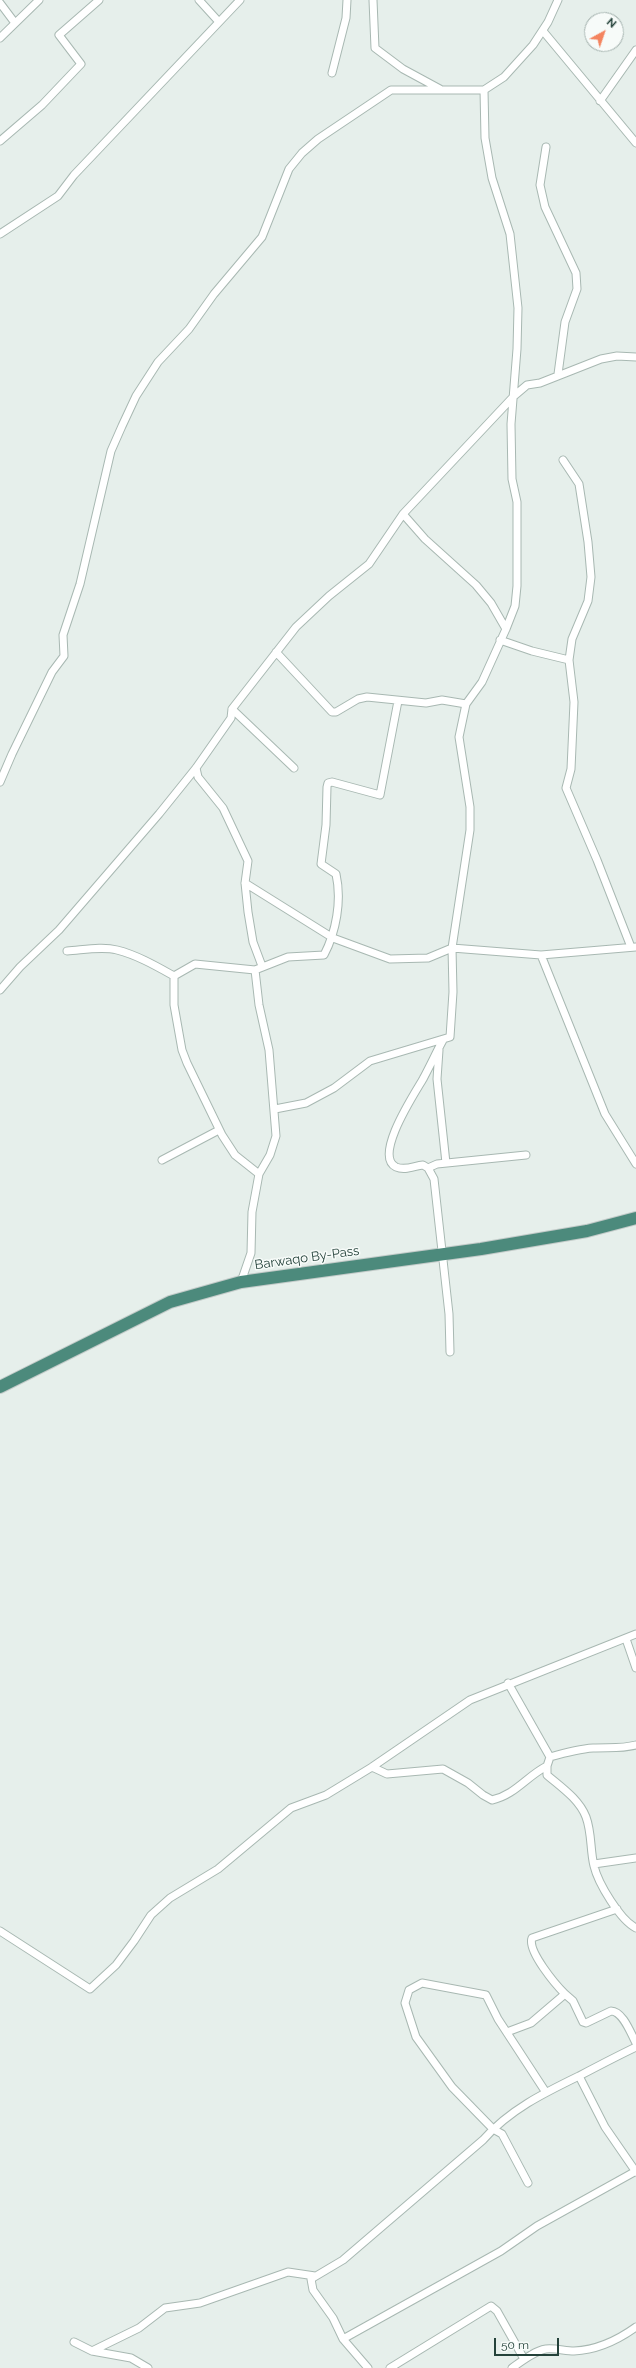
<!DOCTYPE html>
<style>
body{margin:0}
#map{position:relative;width:636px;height:2368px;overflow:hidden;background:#e6efeb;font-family:Raleway,sans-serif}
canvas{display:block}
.north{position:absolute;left:584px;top:12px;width:40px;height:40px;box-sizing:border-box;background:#f7fbf9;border:1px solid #a3b1ad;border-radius:50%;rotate:40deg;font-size:11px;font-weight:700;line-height:16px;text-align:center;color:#24423a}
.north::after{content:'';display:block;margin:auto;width:14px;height:18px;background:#f4845f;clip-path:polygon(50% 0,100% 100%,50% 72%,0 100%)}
.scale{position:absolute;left:494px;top:2338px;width:65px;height:18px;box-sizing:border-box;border:2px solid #24423a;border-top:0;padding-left:5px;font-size:12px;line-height:14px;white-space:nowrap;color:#24423a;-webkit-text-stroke:3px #f7fbf9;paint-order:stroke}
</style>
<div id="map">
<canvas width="636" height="2368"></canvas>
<div class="north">N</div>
<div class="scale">50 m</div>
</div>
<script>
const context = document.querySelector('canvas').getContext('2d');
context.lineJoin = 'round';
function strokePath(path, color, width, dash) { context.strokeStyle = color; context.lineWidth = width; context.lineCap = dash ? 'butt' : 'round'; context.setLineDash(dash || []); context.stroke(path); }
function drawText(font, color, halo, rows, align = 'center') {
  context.font = font + ' Raleway,sans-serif'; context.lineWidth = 3; context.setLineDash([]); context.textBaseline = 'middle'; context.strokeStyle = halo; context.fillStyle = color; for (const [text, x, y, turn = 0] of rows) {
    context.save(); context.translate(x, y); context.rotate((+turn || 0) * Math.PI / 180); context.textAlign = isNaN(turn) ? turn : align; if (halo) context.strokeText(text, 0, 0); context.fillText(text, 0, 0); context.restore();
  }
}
const minor = new Path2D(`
 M199,0l20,22
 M373,0l2,48 28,21 37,20
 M0,3l15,20
 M543,31l93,112
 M0,38l39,-38
 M332,73l14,-55 1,-18
 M600,101l36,-51
 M0,141l42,-36 39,-41 -22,-29 40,-35
 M546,147l-6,38 5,22 31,66 1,16 -12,33 -7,52
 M0,234l58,-38 16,-21 166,-175
 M563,460l16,24 9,58 3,35 -3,24 -16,38 -3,21 5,42 -3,67 -5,19 31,72 34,87
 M403,514l22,25 51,46 15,18 15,26
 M500,640l32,11 37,9
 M276,652l56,60h4l22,-13 9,-2 59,6 16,-3 24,4
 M232,709l62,59
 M196,768l2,9 25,31 25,53 -3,22 3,29 5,30 9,24
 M0,782l12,-28 40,-82 12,-16 -1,-21 17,-51 31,-133 11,-25 14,-30 22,-34 31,-33 25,-35 48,-57 27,-68 13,-16 16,-14 73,-49h93l20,-13 29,-32 15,-23 10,-22
 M245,883l88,55 57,21 38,-1 24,-10 89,7 95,-8
 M67,951c16,-1 35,-5 50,-1 20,5 39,16 57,26l21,-12 60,6 33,-13 36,-2c12,-23 18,-54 12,-81l-15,-10 5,-39 1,-38 1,-4 4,-1 48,13 18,-94
 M541,955l64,159 31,50
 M174,976v29l8,45 5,13 35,72 13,20 24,19
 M0,990l20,-23 39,-37 100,-116 37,-46 35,-50 1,-9 64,-82 33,-31 40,-32 34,-50 111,-118 13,-11 13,-2 61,-24 16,-3 19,1
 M443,1040c-7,13 -13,26 -20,39 -8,14 -50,77 -27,88 9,4 18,-1 27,-2l5,3 6,11 15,135 1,38
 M439,1050l-2,29 9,84
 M275,1109l31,-6 28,-15 36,-27 80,-24 3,-45 -1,-44 18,-118v-23l-11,-70 7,-33 16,-22 24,-53 9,-23 2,-20v-84l-5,-23 -1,-55 6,-75 1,-41 -8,-74 -18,-56 -7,-40 -1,-48
 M162,1160l57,-30
 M428,1168l9,-4 89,-9
 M241,1282l10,-29 1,-41 7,-38 11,-19 6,-19 -7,-86 -10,-45 -4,-35
 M626,1639l10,29
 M508,1683l42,74 -3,9v9c14,12 32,24 39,42 6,16 4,33 8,49 4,17 26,54 42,62
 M550,1757c14,-4 28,-8 43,-9 15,-1 28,1 43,-3
 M372,1767l15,7 56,-5 25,14 15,12 9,5c23,-5 35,-24 55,-34
 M594,1864l42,-6
 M0,1931l90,58 26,-24 18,-24 17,-26 19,-17 48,-29 73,-61 35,-13 46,-28 98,-67 166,-66
 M565,1994c-9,-9 -38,-43 -33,-56l85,-29
 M507,2032l24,-9 34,-29 8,7 10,21 3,1 25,-12c12,0 20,23 25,32
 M579,2076l26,51 31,45
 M528,2183l-26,-49 -9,-5 -41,-42 -36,-50 -11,-34 4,-13 13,-7 64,12 12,24 47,72
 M343,2339l158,-88 36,-25 99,-55
 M74,2342l18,9 39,7 17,10
 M92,2351l47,-23 26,-20 35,-5 88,-31 27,4
 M368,2368l-25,-29 -10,-21 -20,-28 -2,-11 32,-19 140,-120c26,-30 61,-47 96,-64 19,-10 38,-20 57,-29
 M390,2368l101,-62 6,5 27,48
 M512,2368c10,-7 22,-17 34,-19 10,-1 19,2 28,2 23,-1 44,-11 62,-24`);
const trunk = new Path2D(`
 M0,1387l170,-85 71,-20 240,-33 106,-18 49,-13`);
const streetNames = [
 ["Barwaqo By-Pass",307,1258,-8]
];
strokePath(minor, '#a8b8b2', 9);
strokePath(trunk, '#c2cac8', 14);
strokePath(minor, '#fff', 7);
strokePath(trunk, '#4c8a7c', 12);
drawText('13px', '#24423a', '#f7fbf9', streetNames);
</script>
